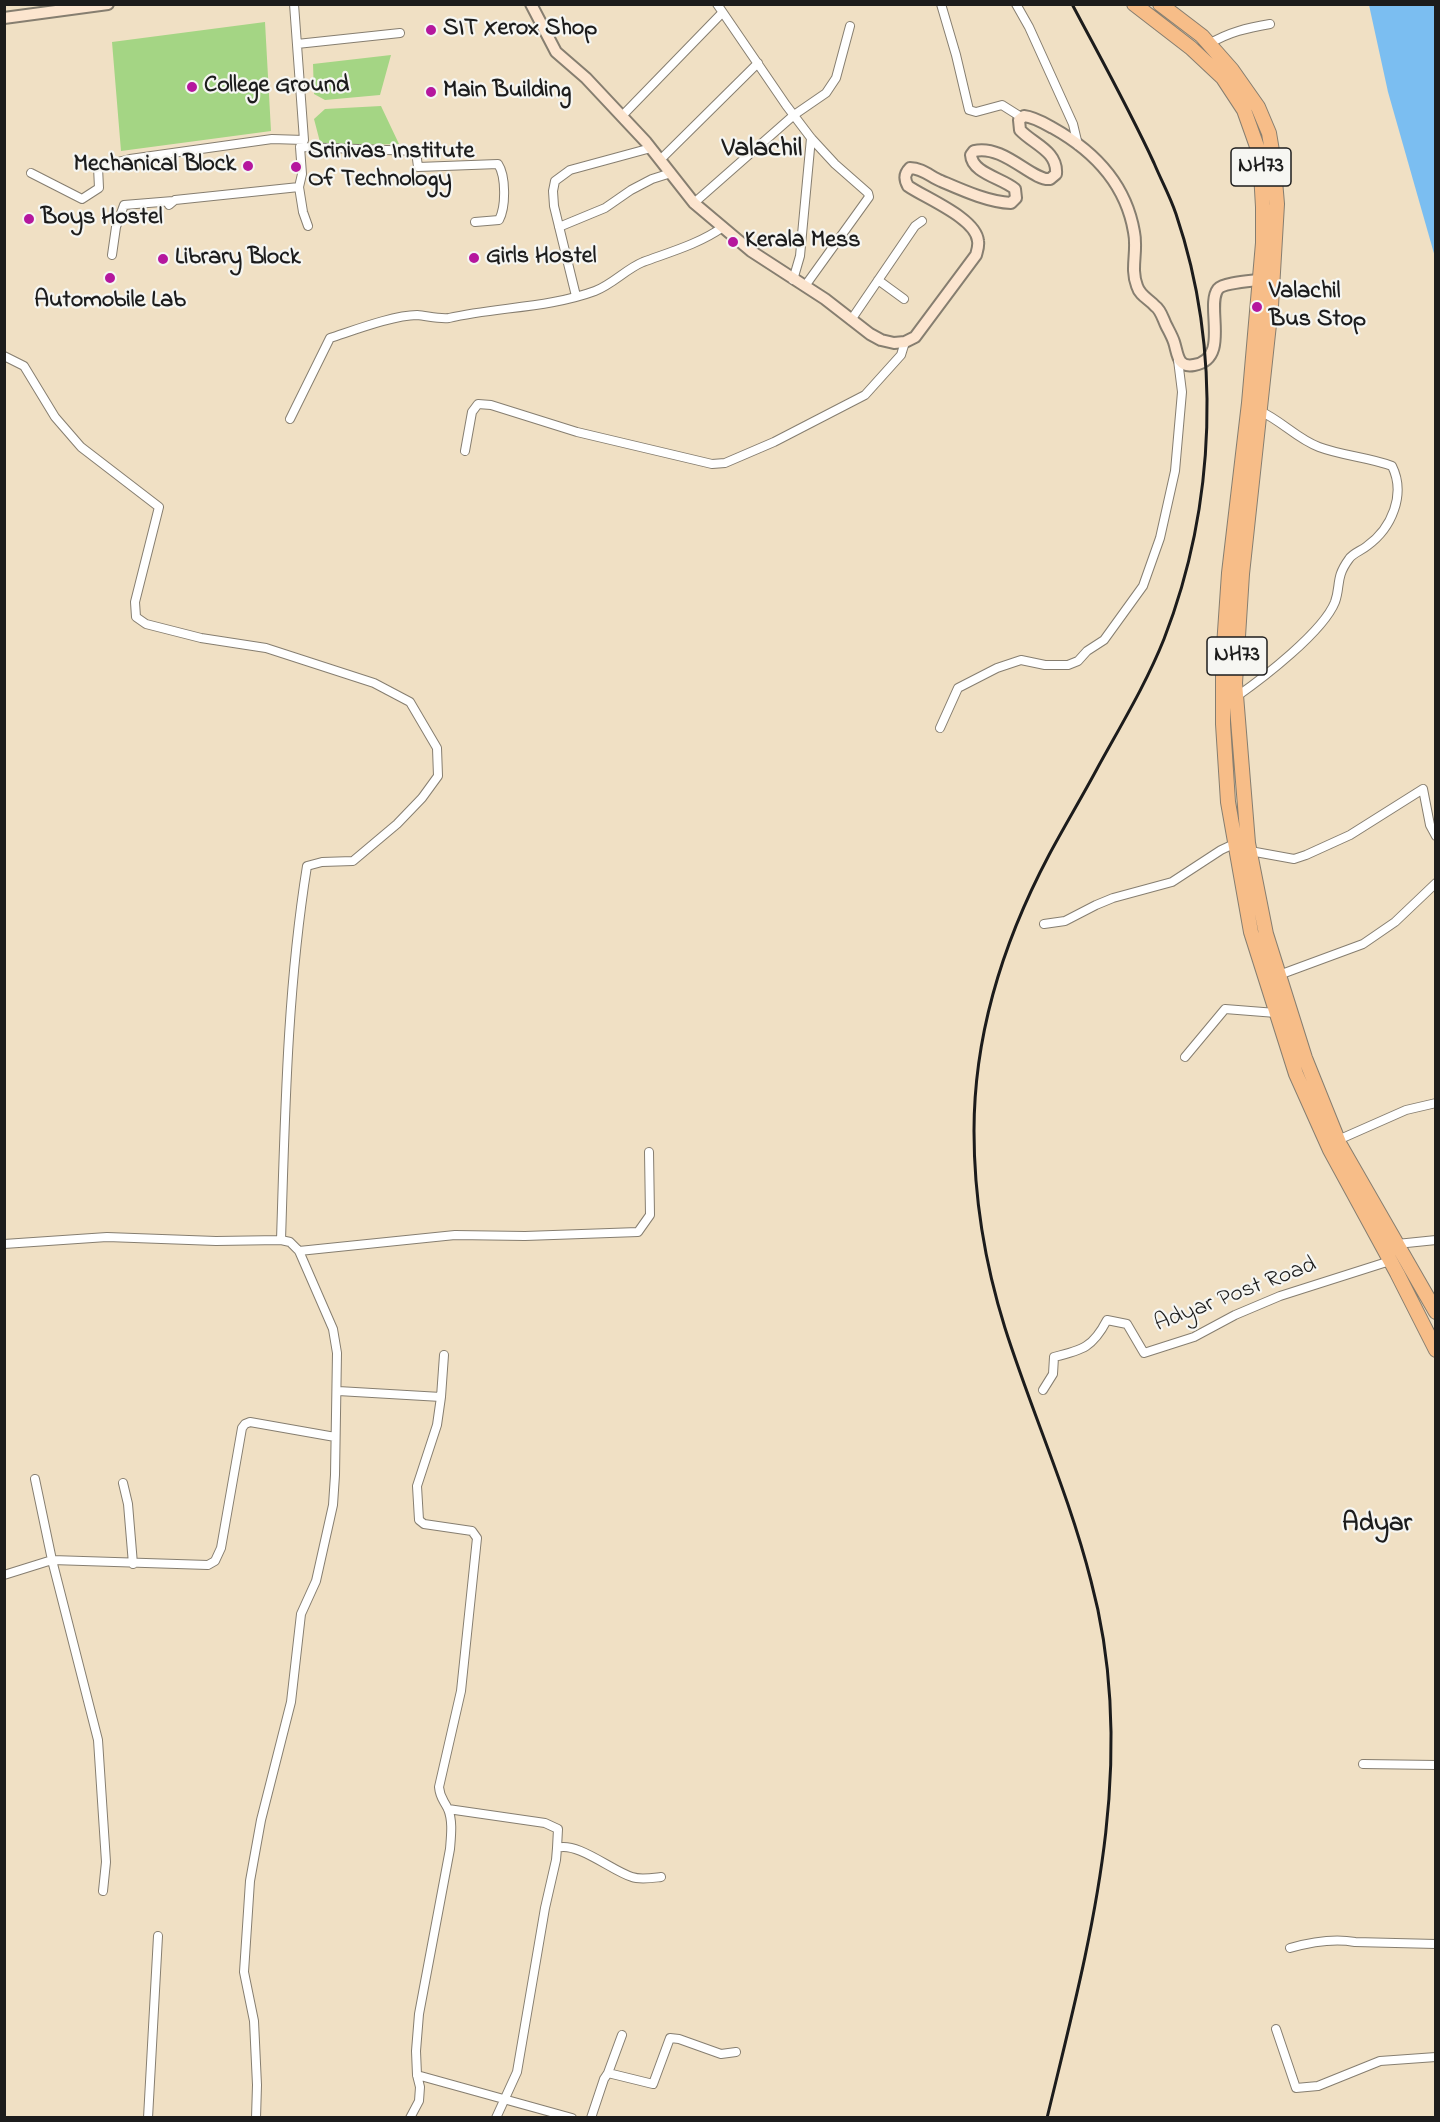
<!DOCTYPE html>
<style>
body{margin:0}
#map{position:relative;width:1440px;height:2122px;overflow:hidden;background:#f0e0c4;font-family:"Indie Flower",sans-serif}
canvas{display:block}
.frame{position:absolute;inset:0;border:6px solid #1c1c1c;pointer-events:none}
</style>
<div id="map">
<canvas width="1440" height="2122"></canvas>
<div class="frame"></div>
</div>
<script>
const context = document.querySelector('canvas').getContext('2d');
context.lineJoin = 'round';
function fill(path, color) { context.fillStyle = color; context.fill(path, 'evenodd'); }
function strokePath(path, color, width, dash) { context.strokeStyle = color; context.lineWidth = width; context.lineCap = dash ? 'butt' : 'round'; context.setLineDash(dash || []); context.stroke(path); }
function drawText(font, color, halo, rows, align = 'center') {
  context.font = font + ' "Indie Flower",sans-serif'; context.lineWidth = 4.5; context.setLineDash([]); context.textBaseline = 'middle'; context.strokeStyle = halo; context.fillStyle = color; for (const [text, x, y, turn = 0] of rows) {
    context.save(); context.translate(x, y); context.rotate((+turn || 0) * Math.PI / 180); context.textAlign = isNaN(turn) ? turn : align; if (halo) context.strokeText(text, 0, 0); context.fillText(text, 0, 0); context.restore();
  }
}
const green = new Path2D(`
 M265,22l6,109 -150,20 -9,-109z
 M391,55l-11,40 -55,5 -11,-6 -1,-30z
 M381,106l18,38 -78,2 -7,-27 11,-10z`);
const water = new Path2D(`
 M1369,5h66v252l-47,-165z`);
const street = new Path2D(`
 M294,4l10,136 -4,7 116,4 2,16 80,-3c8,12 8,43 1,56l-24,2
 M717,4l69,101 25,33 24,26 33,29 1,4 -64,89
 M941,4l15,51 13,55 7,2 26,-7 19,12
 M1016,4l13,23 44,97 5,21
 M297,44l103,-11
 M1209,44c20,-12 38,-16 61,-20
 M622,116l100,-103
 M660,160l98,-97
 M31,173l51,26 17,-11 -1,-21 32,-8 142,-20 32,1
 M299,187l4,25 5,14
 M694,203l100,-88 32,-22 10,-15 14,-52
 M169,205l6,-5 124,-13 3,-13 -2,-27
 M559,227l46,-19 26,-18 21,-11 19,-6
 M112,255l4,-28 8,-22 49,-4
 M793,280l7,-24 11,-118
 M878,280l26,19
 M576,296l-22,-90 -1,-15 2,-10 15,-11 81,-22
 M851,320l64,-94 7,-5
 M4,356l20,10 31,51 26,30 78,60 -24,95 1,15 10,7 55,14 65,10 108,35 36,19 27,46 1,28 -16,22 -25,26 -44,37 -31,1 -15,4c-20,124 -22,249 -26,374
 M290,419l40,-81c22,-7 64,-23 87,-23 11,1 21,4 32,3 48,-11 100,-10 146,-27 18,-7 31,-22 48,-29 27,-10 56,-18 80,-35
 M465,451l7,-39 6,-8 13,1 86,27 135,32 13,-1 49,-21 91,-47 36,-40 4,-13
 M1236,697c27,-19 87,-65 99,-95 6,-17 0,-24 14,-43 4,-6 12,-8 18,-13 25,-18 39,-52 25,-80 -24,-9 -49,-10 -73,-19 -22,-8 -37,-26 -59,-36
 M940,728l18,-40 39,-20 24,-8 24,5h23l10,-4 9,-10 17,-11 39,-54 17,-48 15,-67 7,-79 -4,-32
 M1250,851l44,8 12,-4 44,-20 73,-46 7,36 6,11
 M1044,924l21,-3 31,-16 17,-7 59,-16 49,-32 15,-7
 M1279,975l84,-31 32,-22 41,-39
 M1185,1057l40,-48 51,4
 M1338,1140l68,-30 30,-7
 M4,1244l103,-7 109,4 65,-1 9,2 9,9 34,78 4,24 -2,122 -2,30 -17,76 -15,33 -10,88 -30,118 -11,61 -6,91 10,49 3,64 -1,33
 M1397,1244l39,-4
 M299,1251l156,-16 70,1 113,-4 12,-17 -1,-63
 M1043,1390l10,-16 1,-17c29,-7 39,-10 53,-37l20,4 17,29 50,-16 41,-22 45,-19 110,-35
 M338,1391l103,6 -4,28 -20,61 2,34 5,4 48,7 5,7 -16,153 -22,96c1,11 4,12 9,22 5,12 3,27 2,40l-31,165 -3,37 1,24 3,12 -1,14 -9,17
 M441,1397l3,-42
 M35,1479l17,81 46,180 8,122 -3,29
 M123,1483l5,21 5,60
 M4,1575l48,-15 156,5 7,-4 6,-13 21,-120 3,-4 5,-2 85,15
 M1363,1764l73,1
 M448,1809l97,14 13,6 -1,19
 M1290,1948c21,-6 43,-10 65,-6l81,2
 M1276,2029l20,59 22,-2 62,-25 56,-4
 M608,2073l14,-38
 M417,2075l155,43
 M148,2118l10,-182
 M496,2118l21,-46 28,-164 11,-48 1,-12c20,-7 55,23 75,29 8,3 20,1 29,0
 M591,2118l13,-39 4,-6 45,11 17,-46 9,1 42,15 15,-2`);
const secondary = new Path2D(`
 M531,4l25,48 30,26 60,64 48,61 57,48 74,48 45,35 11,6 13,3 11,-1 10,-5 61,-82c1,-4 3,-9 2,-14 -2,-23 -53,-43 -70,-55 -4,-7 -4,-12 2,-18 12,0 21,9 31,13 21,9 47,21 70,22l5,-5 -1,-9c-13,-11 -43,-16 -44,-34l3,-4c30,-7 58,30 76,28l6,-5c2,-23 -23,-30 -36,-44l-1,-10 5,-4c10,1 20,7 29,12 41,23 73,57 81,104 4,19 -4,36 3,54 3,10 12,13 18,20 6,4 8,13 11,19 3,6 6,11 8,17 4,12 3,26 20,23 37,-6 11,-59 24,-76 6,-7 38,-8 48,-10
 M4,18l104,-14`);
const highway = new Path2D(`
 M1134,4l57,44 32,30 21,32 16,45 3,52v36l-14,160 -20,170 -6,88v63l5,78 23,130 45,142 34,76 67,123 39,77
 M1160,4l42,32 30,34 26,37 11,26 4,24 4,47 -6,102 -29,268 -7,109 13,160 18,91 39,124 35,87 96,167`);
const rail = new Path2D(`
 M1047,2118c43,-178 93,-355 44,-537 -22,-87 -59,-168 -86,-253 -20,-64 -31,-130 -31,-197 0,-97 30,-191 75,-276 16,-30 33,-58 49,-88 23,-42 48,-83 66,-128 52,-134 58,-289 12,-425 -6,-18 -15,-34 -22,-51 -25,-54 -54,-106 -82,-159`);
const markers = [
 [431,30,6,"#b5179e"],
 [192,87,6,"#b5179e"],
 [431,92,6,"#b5179e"],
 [248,166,6,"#b5179e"],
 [296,167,6,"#b5179e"],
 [29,219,6,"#b5179e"],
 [733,242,6,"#b5179e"],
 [474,258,6,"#b5179e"],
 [163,259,6,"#b5179e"],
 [110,278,6,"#b5179e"],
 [1257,307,6,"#b5179e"]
];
const shields = [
 [1261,167,60],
 [1237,656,60]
];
const shieldNames = [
 ["NH73",1261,167],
 ["NH73",1237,656]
];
const poiNames = [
 ["SIT Xerox Shop",443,30],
 ["College Ground",204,87],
 ["Main Building",443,92],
 ["Srinivas Institute",308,153],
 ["Of Technology",308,181],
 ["Mechanical Block",236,166,"right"],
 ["Boys Hostel",41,219],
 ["Kerala Mess",745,242],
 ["Girls Hostel",486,258],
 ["Library Block",175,259],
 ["Valachil",1269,293],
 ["Bus Stop",1269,321],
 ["Automobile Lab",110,302,"center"]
];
const streetNames = [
 ["Adyar Post Road",1236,1296,-21]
];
const quarterNames = [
 ["Valachil",762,151],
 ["Adyar",1377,1526]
];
fill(green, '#a4d584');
fill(water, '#7bbef1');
strokePath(street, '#867e70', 10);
strokePath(secondary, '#867e70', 14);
strokePath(highway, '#867e70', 16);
strokePath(street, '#fff', 8);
strokePath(secondary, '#fce5cf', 10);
strokePath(highway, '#f7bd88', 14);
strokePath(rail, '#1c1c1c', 3);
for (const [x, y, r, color] of markers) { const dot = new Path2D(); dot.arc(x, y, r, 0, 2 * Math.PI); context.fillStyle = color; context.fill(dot); strokePath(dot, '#f6f6f2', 2); }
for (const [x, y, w] of shields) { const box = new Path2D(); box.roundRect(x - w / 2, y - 19, w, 38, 4.5); context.fillStyle = '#f6f6f2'; context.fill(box); strokePath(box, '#1c1c1c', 1.5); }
drawText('bold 22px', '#1c1c1c', null, shieldNames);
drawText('bold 24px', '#1c1c1c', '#f6f6f2', poiNames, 'left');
drawText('24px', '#1c1c1c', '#f6f6f2', streetNames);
drawText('bold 27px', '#1c1c1c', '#f6f6f2', quarterNames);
</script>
